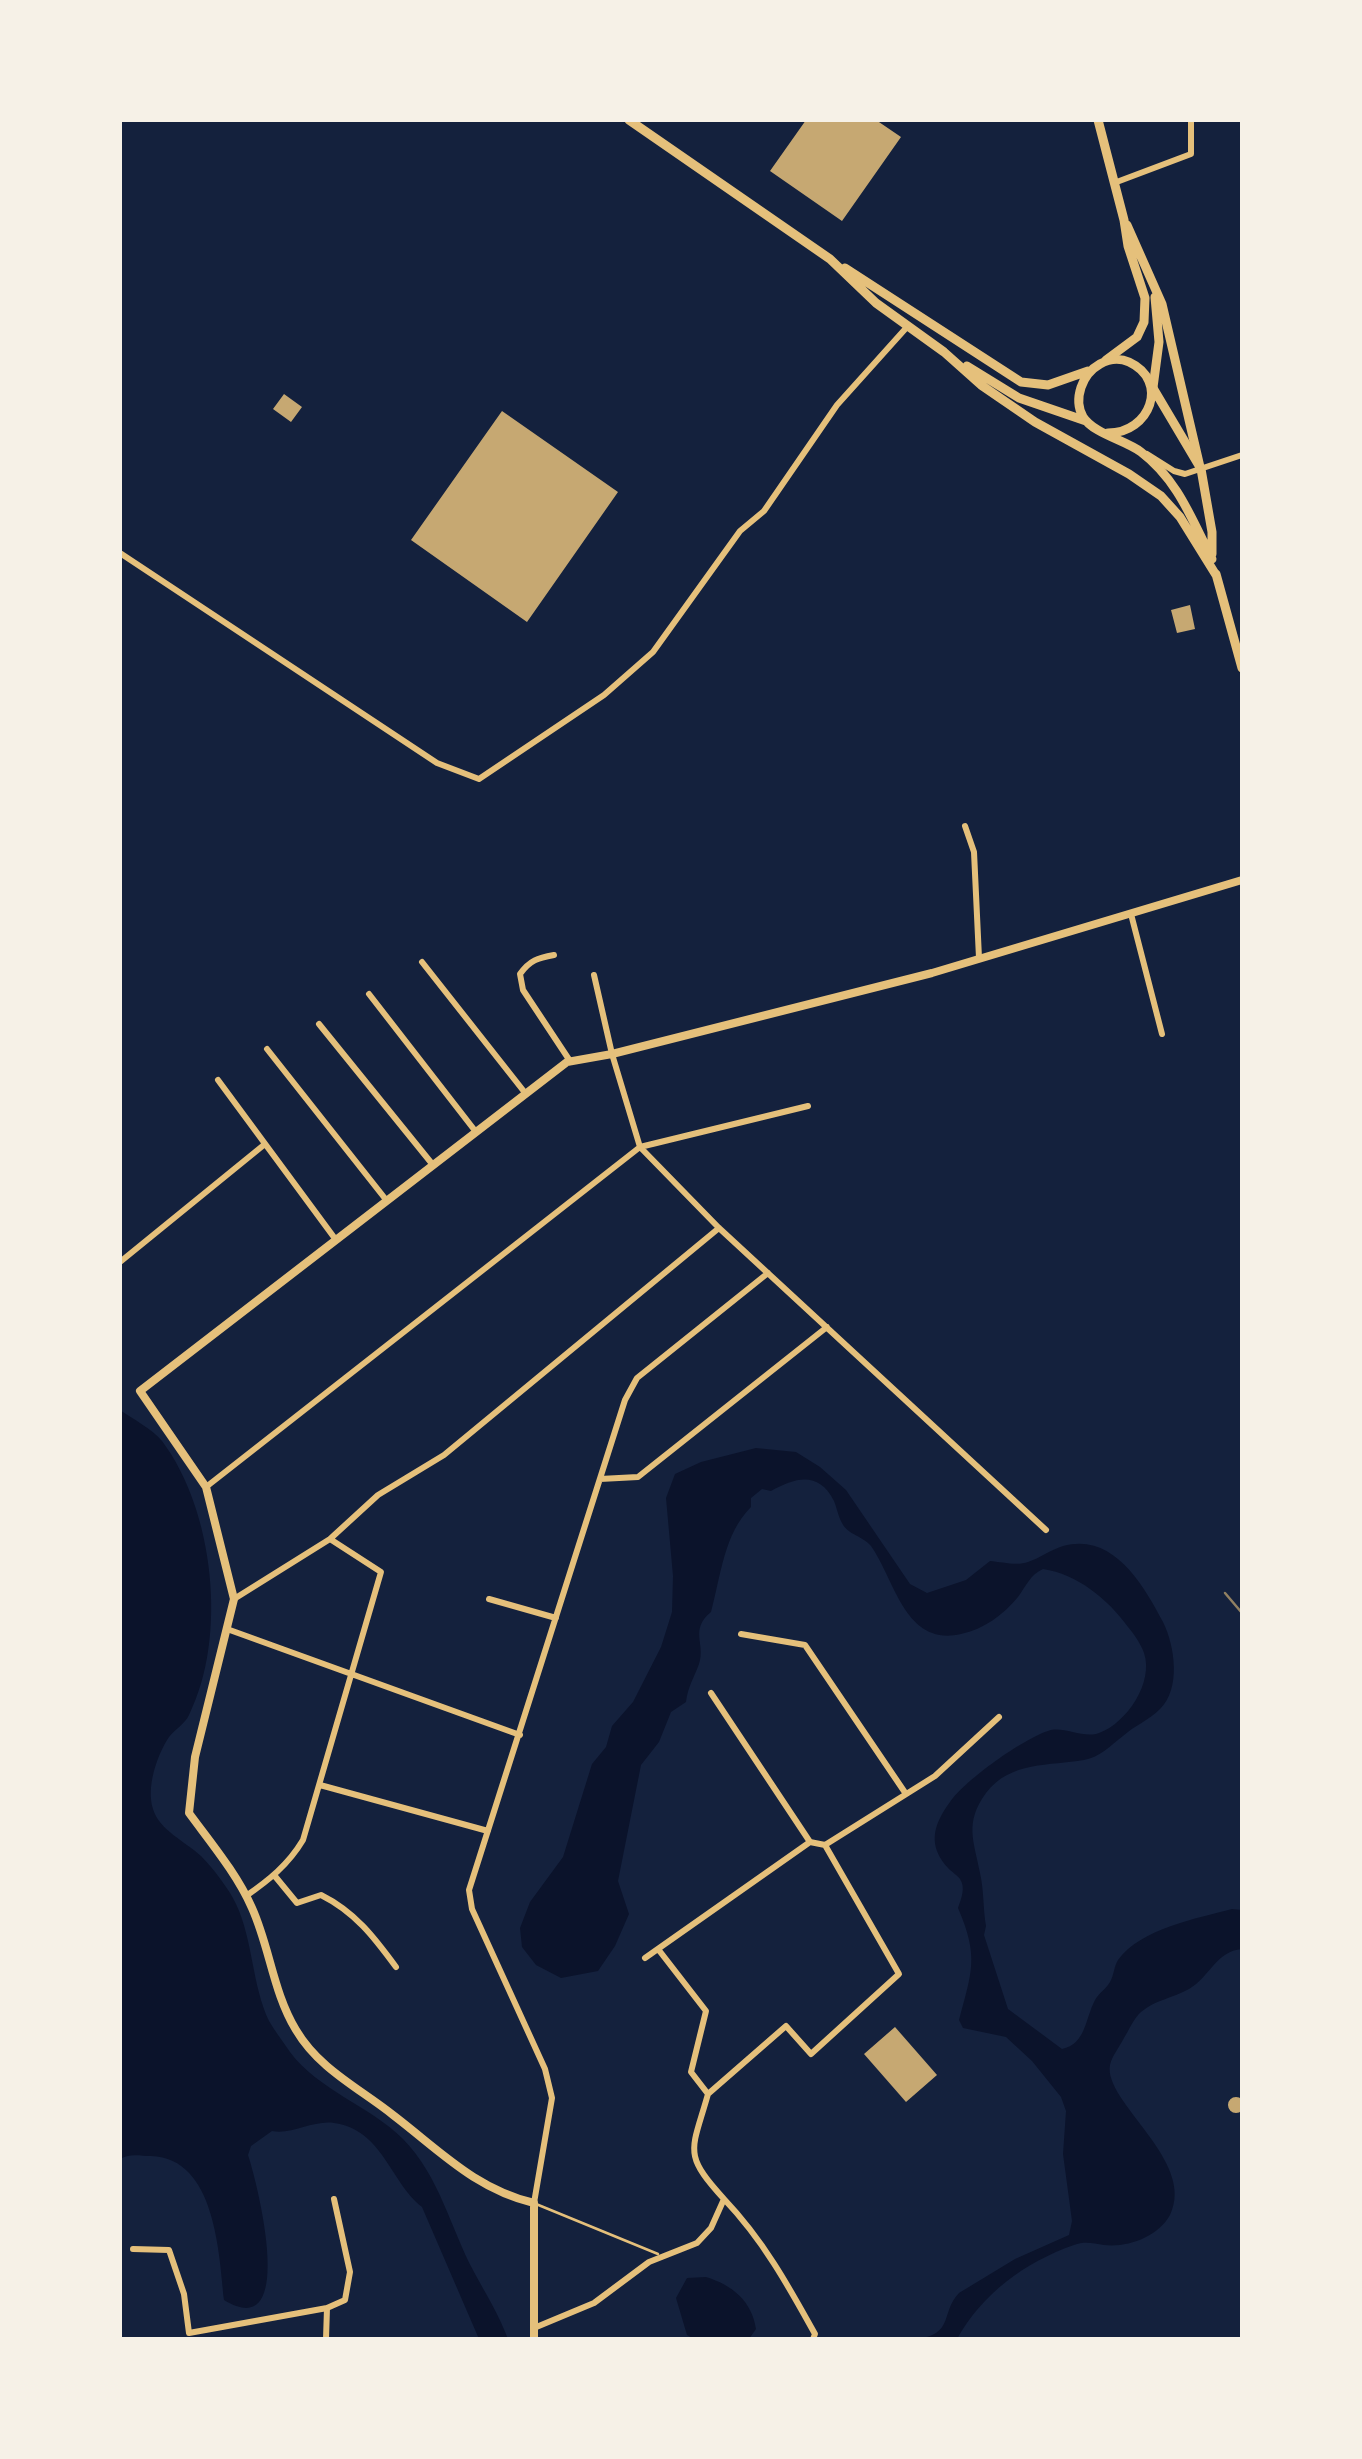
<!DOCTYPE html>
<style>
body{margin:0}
#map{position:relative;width:1362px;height:2459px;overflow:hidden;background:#14213d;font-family:Lora,serif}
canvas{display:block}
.frame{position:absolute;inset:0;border:122px solid #f6f1e7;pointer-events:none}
</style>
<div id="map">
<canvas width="1362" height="2459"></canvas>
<div class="frame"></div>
</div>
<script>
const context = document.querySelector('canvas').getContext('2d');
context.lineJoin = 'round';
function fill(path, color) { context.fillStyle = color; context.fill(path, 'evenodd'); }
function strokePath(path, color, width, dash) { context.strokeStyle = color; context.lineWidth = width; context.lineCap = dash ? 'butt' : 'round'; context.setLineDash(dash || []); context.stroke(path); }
const water = new Path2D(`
 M120,1410c13,9 32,19 42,31 52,69 66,196 27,274 -4,9 -14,14 -20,22 -12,18 -23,50 -16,72 6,21 33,33 48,47 12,12 28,33 35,48 17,36 16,81 33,117 6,10 14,21 21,31 28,38 80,54 113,87 37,38 47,88 71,133 12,22 25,43 34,67h-29l-57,-132c-32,-25 -39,-77 -88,-84 -21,-3 -42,12 -62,8l-21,15 -3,9c10,30 50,190 -24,145 -5,-45 -8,-142 -73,-144 -11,0 -21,-3 -31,3z
 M756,1448l40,4 24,15 26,23 64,94 17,9 39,-13 24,-19c11,1 28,5 38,1 12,-4 22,-12 35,-16 50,-14 80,38 100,76 12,24 18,67 -3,87 -11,11 -26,17 -37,27 -13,10 -23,21 -39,24 -34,6 -74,1 -98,33 -22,30 -12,48 -6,80 4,17 3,36 6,53l-2,9 24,74 54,40c24,-5 23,-30 33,-49 4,-7 11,-11 15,-18 4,-7 4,-16 8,-22 22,-31 80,-42 114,-51l10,1v39c-26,2 -32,28 -53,40 -16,9 -34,11 -48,23 -7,6 -12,18 -17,26 -4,8 -12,18 -14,27 -7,37 87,96 60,150 -12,22 -43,33 -66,30 -11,-2 -20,-4 -30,0 -49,17 -92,49 -117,94h-42c40,-4 25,-26 44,-46l56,-34 54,-24 3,-14 -9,-67 3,-43 -5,-14 -29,-36 -26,-24 -43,-9 -4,-8c13,-49 20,-63 -1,-112 3,-9 8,-20 2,-29 -1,-2 -10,-9 -11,-10 -22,-23 -16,-44 1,-67 15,-22 73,-63 98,-71 14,-6 35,8 51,2 28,-10 55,-51 45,-80 -3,-9 -10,-19 -16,-26 -20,-28 -51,-53 -85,-58 -13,6 -17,17 -25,28 -15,18 -34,32 -57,37 -56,13 -66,-54 -90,-88 -8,-10 -23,-11 -29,-23 -4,-7 -5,-15 -8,-22 -15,-30 -38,-24 -63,-10l-9,-2 -11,9v9c-27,27 -30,68 -40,105 -22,18 -5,32 -12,52 -5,14 -11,22 -13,38l-15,10 -12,30 -18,23 -23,116 11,33 -14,32 -17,25 -37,7 -25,-13 -14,-18 -2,-19 10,-26 33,-45 29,-93 14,-17 6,-21 21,-24 28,-55 11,-35 1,-36 -7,-78 9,-24 26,-12z
 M706,2277c26,8 46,24 50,52l-7,10h-55l-7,-4 -11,-37 11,-20z`);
const building = new Path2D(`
 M806,120h70l25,17 -59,84 -72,-50z
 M284,394l18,13 -11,15 -18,-13z
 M502,411l116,81 -91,130 -116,-82z
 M1190,605l5,24 -18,4 -6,-23z
 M895,2027l42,48 -31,27 -42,-48z
 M1228 2105a8 8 0 1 1 16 0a8 8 0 1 1-16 0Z`);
const service = new Path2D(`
 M536,2204l122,50`);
const minor = new Path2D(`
 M1114,183l77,-29v-34
 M1147,454l27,17 11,3 57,-19
 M120,553l317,210 42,16 125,-84 49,-43 87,-121 24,-20 73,-106 70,-78
 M965,826l9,26 5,106
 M1131,914l31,120
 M554,955c-16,3 -24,5 -34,19l3,16 47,71
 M422,962l104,132
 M594,975l18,79 28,93 79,81 327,302
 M369,994l107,138
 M319,1024l114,141
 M267,1049l120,152
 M218,1080l118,160
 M120,1262l145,-118
 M600,1479l38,-2 189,-150
 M206,1487l434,-340 168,-41
 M234,1599l96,-60 48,-44 66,-40 275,-227
 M489,1599l67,19
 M227,1629l293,106
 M741,1634l64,11 101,149
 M711,1693l99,149
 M320,1785l168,46
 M274,1875l23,28 24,-8c34,17 53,42 75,72
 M246,1896c23,-16 42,-31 57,-56l78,-268 -51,-33
 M645,1958l165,-116 15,3 110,-69 64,-59
 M708,2094l78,-68 25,28 88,-80 -74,-129
 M724,2199c39,41 64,86 91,135l-2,5
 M534,2203l18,-105 -7,-29 -73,-160 -3,-19 156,-490 12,-22 131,-105
 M133,2249l36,1 15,44 5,39 138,-25 -1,31
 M327,2308l18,-8 5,-28 -16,-73
 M534,2328l60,-25 55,-41 48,-19 14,-15 13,-29c-42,-46 -32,-48 -16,-105l-17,-22 15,-61 -48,-62`);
const tertiary = new Path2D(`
 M534,2339v-136c-59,-14 -95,-53 -141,-88 -34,-27 -74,-46 -97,-85 -23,-38 -26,-82 -44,-122 -15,-34 -41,-65 -63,-95l6,-56 39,-158 -28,-112 -66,-96 427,-329 45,-8 320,-81 310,-93`);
const secondary = new Path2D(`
 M1098,120l26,100 4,26 17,52 -1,24 -7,15 -31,23
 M1127,225l35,79 38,163
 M1152,395l7,-53 -4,-45`);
const primary = new Path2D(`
 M629,120l201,139 46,44 68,49 37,33 54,37 94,52 32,22 19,21 36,58
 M845,268l176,114 27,3 40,-14
 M967,366l52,32 67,23
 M1153,388l48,81 11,63v22
 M1108,433c42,0 62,-52 21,-71 -9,-4 -20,-3 -29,2 -18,10 -27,35 -17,53 11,17 42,23 58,35 37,28 51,68 71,107
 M1216,574l26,94`);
const rail = new Path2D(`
 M1225,1593l17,20`);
fill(water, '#0b132b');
fill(building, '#c6a872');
strokePath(service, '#e5c07b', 2.5);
strokePath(minor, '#e5c07b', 6);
strokePath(tertiary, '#e5c07b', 8);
strokePath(secondary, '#e5c07b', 9);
strokePath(primary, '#e5c07b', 9);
strokePath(rail, '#918062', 2.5);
</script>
